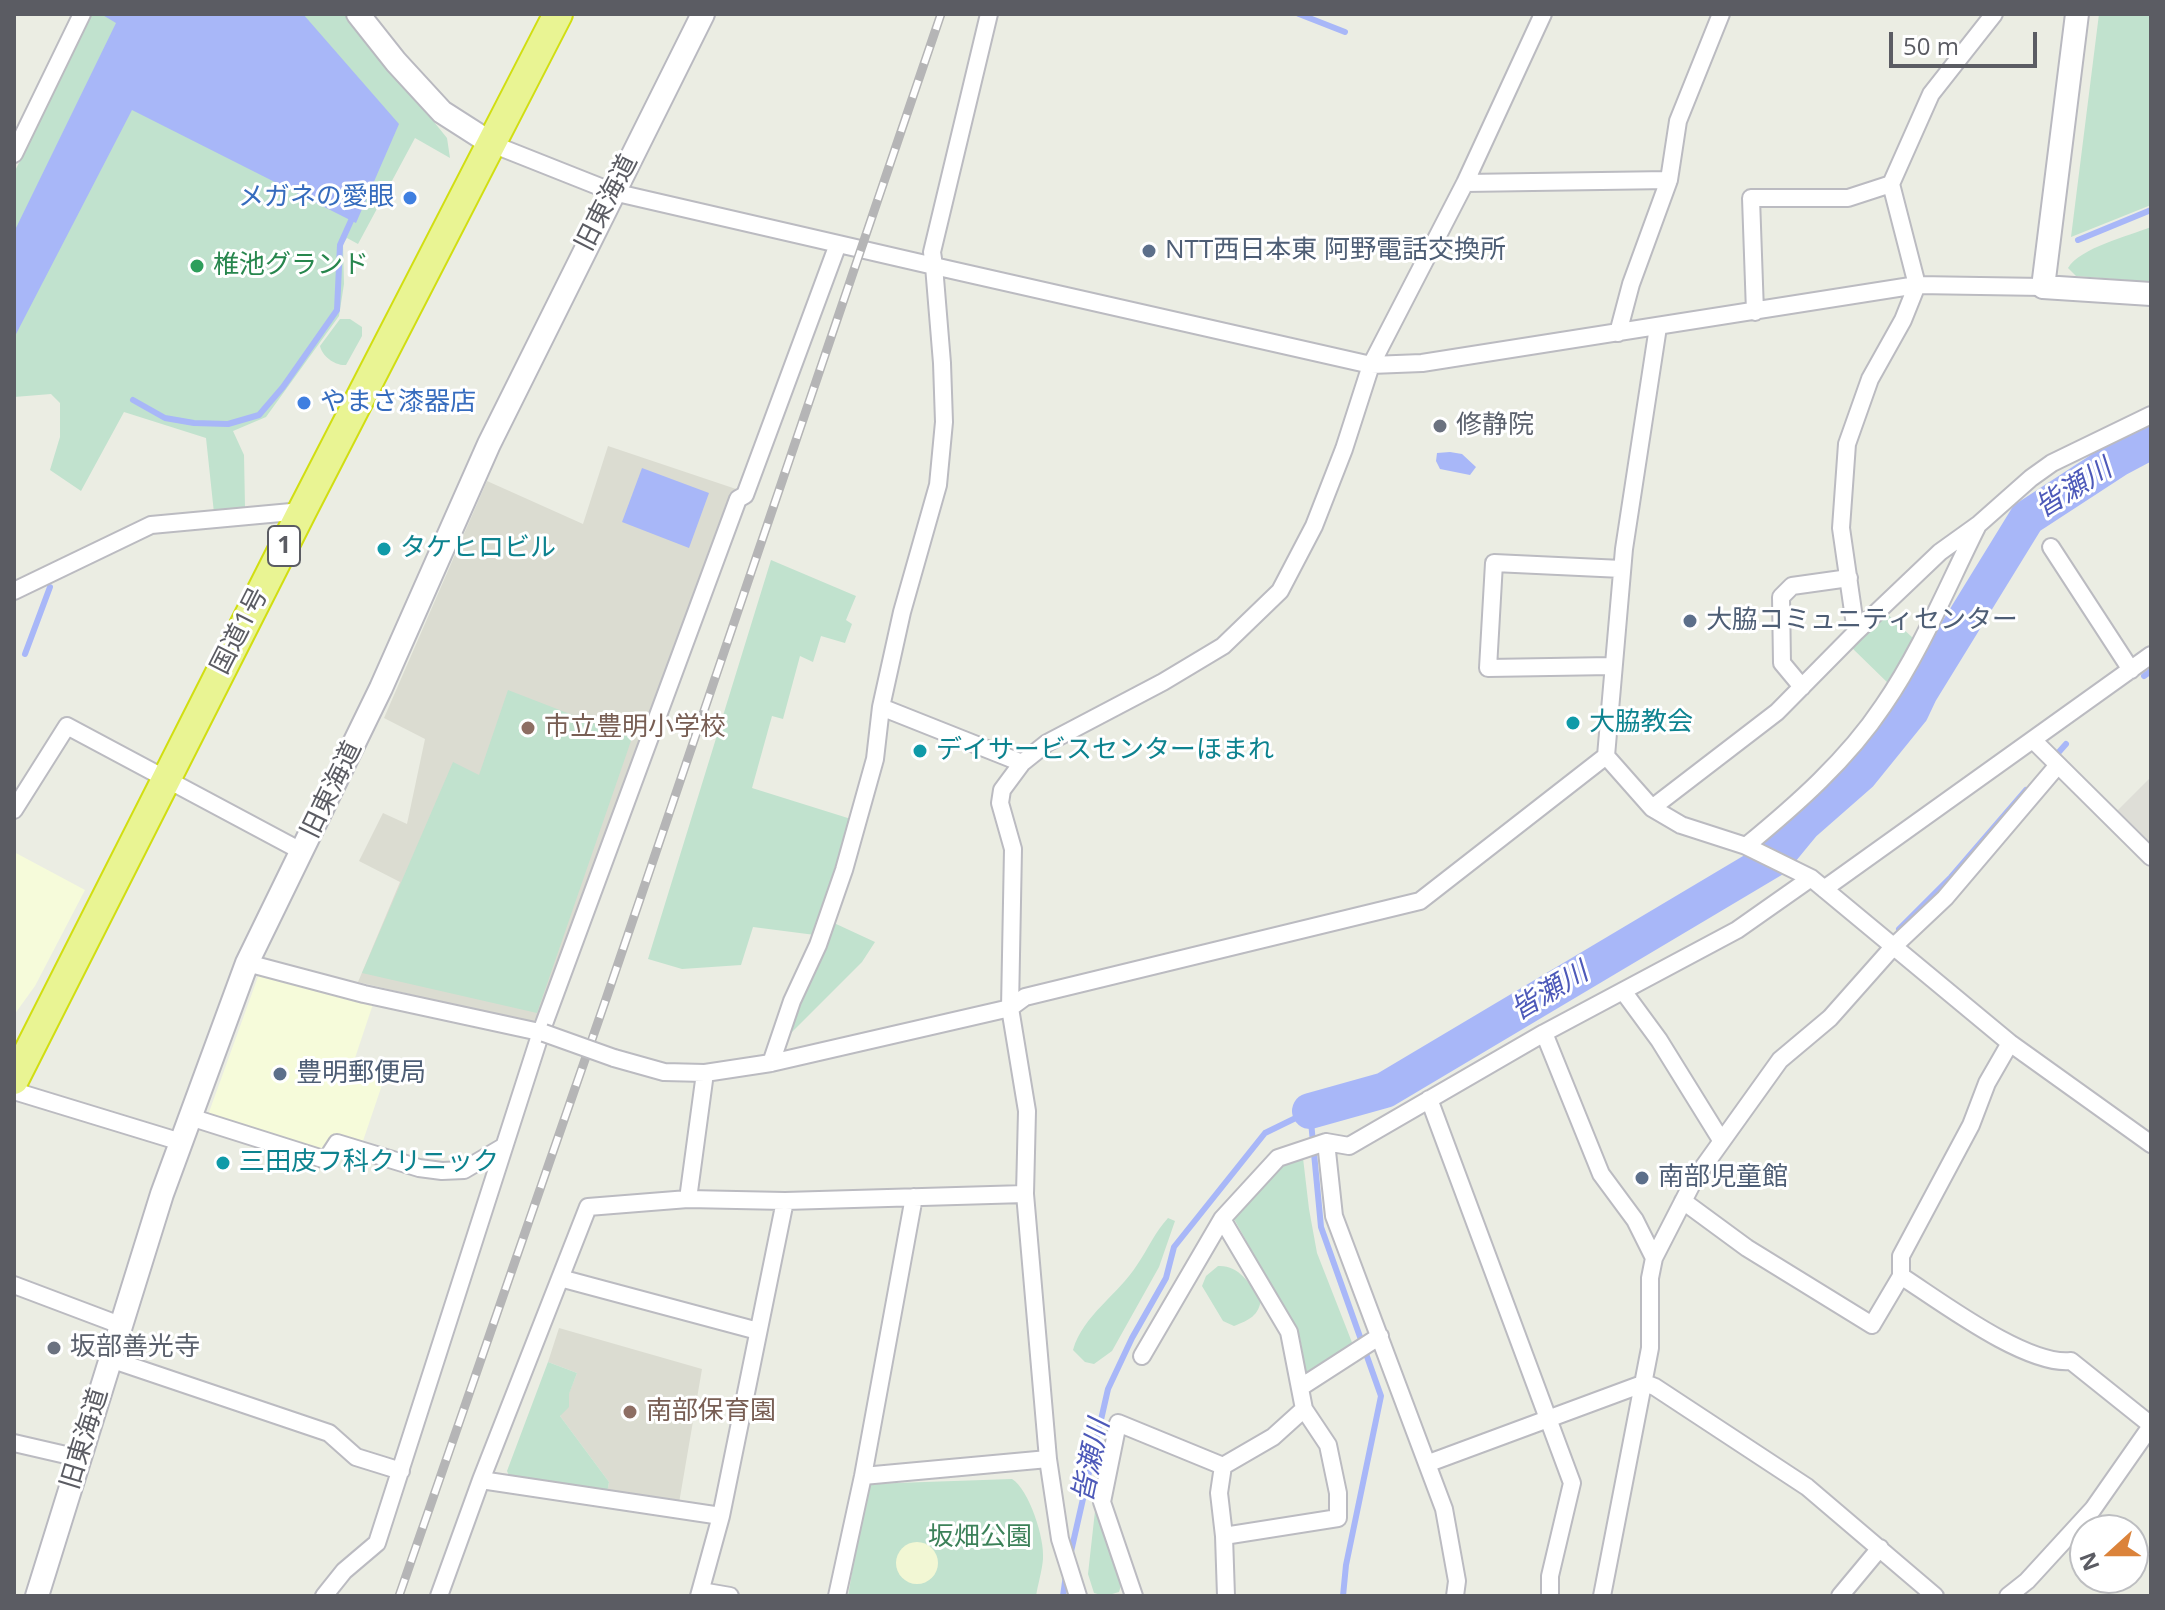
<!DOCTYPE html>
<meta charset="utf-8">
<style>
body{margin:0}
#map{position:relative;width:2165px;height:1610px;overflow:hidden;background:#ebede3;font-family:"Open Sans",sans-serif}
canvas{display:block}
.frame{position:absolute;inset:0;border:16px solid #5b5c63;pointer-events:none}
.north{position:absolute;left:2069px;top:1514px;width:80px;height:80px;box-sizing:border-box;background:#fff;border:2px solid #bdbec1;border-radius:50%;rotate:249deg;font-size:22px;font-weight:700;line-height:32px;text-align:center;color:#5b5c63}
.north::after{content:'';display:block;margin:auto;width:28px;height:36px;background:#db833b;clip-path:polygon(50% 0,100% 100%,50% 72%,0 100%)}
.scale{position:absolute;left:1889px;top:32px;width:148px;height:36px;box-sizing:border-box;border:4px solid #5b5c63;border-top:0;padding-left:10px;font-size:24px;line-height:28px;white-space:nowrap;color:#5b5c63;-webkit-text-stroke:6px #fff;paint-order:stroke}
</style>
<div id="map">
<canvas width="2165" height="1610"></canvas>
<div class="frame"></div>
<div class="north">N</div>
<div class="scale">50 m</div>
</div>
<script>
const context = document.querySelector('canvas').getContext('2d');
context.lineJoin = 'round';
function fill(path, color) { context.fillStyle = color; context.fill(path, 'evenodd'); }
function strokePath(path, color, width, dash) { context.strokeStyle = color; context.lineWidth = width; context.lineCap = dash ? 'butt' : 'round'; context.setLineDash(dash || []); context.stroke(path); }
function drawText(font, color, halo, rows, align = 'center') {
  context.font = font + ' "Open Sans","Noto Sans JP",sans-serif'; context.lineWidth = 6; context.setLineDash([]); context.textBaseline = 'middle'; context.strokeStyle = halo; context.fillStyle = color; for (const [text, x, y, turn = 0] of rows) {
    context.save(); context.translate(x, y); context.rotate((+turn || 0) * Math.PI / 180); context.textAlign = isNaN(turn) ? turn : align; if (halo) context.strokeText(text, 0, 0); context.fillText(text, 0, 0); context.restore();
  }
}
const commercial = new Path2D(`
 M14,852l71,38 -50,96 -21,29z
 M259,974l114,30 -22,66 32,12 -20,59 -30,-7 -6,14 -8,3 -111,-36z`);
const industrial = new Path2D(`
 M2151,777v71l-36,-35z`);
const education = new Path2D(`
 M608,446l131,44 -199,535 -182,-43 42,-100 -41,-21 24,-48 24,11 18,-85 -41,-21 103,-237 96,43z
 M559,1328l143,41 -23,134 -72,-10 2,-11 -49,-66 17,-43 -29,-11z`);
const green = new Path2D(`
 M91,14h256l100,124 3,20 -35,-20 -57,106 -11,-6 -4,6 1,40 -5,32 -73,101 -33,14 11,24 1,52 -31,6 -8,-75 -82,-26 -43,79 -31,-21 10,-33v-34l-9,-9 -37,3v-224z
 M2099,14h52v191l-80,32z
 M2151,227v55l-75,-6 -8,-8c12,-20 60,-32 83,-41z
 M340,319h10l12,8v9l-16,29c-11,1 -24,-9 -26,-19z
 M771,560l85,36 -10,24 6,4 -7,19 -24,-7 -8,26 -13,-6 -17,63 -11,-3 -20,72 99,31 -36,116 -62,-8 -12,38 -59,4 -34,-10z
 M1884,611l30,28 -23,47 -41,-40z
 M508,690l124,48 -95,275 -175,-40 91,-211 26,13z
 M834,923l41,19 -13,20 -80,80z
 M1303,1158l6,51 8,44 36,92 -42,30 -5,-2 -6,-35 -67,-121 42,-49z
 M1168,1218l7,3 -16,46 -47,84 -18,13 -9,-2 -12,-12c10,-35 45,-55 64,-85 11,-16 18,-33 31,-47z
 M1218,1266c21,-1 31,17 43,33 -2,17 -12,21 -27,27l-11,-5 -21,-35 4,-10z
 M548,1362l29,11 -8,21v13l-9,9 49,66 -2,11 -97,-15 -3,-7z
 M1012,1479c17,10 33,60 31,80 -1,12 -5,25 -7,37h-188l19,-112z
 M1096,1502l27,77 -4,13 -14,4 -11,-3 -6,-19z`);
const sand = new Path2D(`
 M896 1563a21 21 0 1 1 42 0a21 21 0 1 1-42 0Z`);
const water = new Path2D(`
 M101,14h202l96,110 -43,99 -224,-113 -118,228v-106l102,-209z
 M1450,452l12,2 14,13 -6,8 -30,-6 -4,-8 1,-8z
 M642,468l67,25 -20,55 -67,-26z`);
const stream = new Path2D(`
 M1299,14l46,18
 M2078,240l73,-30
 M133,400l32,18 29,5 34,1 31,-9 24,-28 54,-77 3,-65 14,-31
 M25,654l25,-67
 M2144,676l7,-5
 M2058,753l8,-9
 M1899,929l52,-52 75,-87
 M1070,1556l38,-167 24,-51 34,-60 8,-31 91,-114 45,-22 11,116 60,169 -35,169 -3,31
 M1063,1596l3,-21`);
const river = new Path2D(`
 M1310,1111l75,-21 390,-232 28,-34 57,-50 51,-63 9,-19 107,-174 92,-60 32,-17`);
const street = new Path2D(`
 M492,144l121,48 321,74 -2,-14 57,-238
 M14,154l68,-140
 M1465,183l204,-3
 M1755,312l-4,-114h97l43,-14
 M1658,327l-34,222 -18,207 46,52 29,17 65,21 65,32 199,165 141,101
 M1618,333l13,-49 38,-104 9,-59 43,-107
 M2051,547l80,123
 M14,591l137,-66 151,-14
 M1856,632l-15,-104 6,-84 23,-65 33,-59 14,-35 -26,-101 40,-90 63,-80
 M1612,666l-124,2 6,-105 128,6
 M1802,687l-20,-24 -1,-66 11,-11 57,-8
 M2033,740l118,117
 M1022,763l-141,-56 21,-95 36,-127 6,-63 -2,-59 -8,-97 437,99 51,-2 495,-78 126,2
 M1652,808l125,-96 79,-80 84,-80 39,-28 52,-46 21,-15 99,-48
 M14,810l53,-84 234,125
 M1746,846c50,-41 101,-86 137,-140 38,-55 64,-119 94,-179
 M1824,889l327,-234
 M247,963l117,31 180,39
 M1623,991l36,49 62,100
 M1544,1033l57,141 34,46 19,38
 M614,1058l50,14 41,1 66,-10 239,-55 15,-11 395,-96 186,-145
 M771,1063l21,-62 26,-56 26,-75 31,-111 6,-52
 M14,1091l167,51
 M1429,1099l143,384 -22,93v20
 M190,1117l136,43 11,-17 82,25 23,3 22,-1 39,-23
 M688,1199l17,-126
 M1683,1201l64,47 125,77 29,-49v-20l70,-131 16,-42 23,-40
 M1222,1219l67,113 15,77 -31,28 -50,29 -4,27 5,43 114,-18v-25l-10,-48 -24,-36
 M1901,1276c39,25 125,90 170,85l80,64
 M560,1278l198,53
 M14,1285l106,40
 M1142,1356l80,-137 56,-61 48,-16
 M110,1359l219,74 27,24 45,14
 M1301,1387l79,-51
 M14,1443l65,15
 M1429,1463l216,-80 10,4 152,100 128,109
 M863,1476l185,-17
 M481,1480l240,36
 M1224,1536l2,60
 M701,1591l29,5
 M324,1596l20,-25 33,-28 164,-511 197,-533 7,-4 93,-251
 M439,1596l42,-116 107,-273 100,-8 97,2 240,-7
 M699,1596l22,-80 64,-315
 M837,1596l26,-120 51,-279
 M1078,1596l-18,-57 -12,-80 -23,-265 2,-83 -17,-103 3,-159 -13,-46 2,-13 20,-27 25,-20 116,-61 60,-36 57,-55 34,-65 30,-77 27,-84 94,-182 78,-169
 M1134,1596l-32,-94 16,-79 105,43
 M1455,1596l2,-15 -13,-72 -110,-293 -8,-74 23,4 195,-113 193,-103 74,-52
 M1602,1596l48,-248v-70l4,-20 40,-78 86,-120 50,-42 63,-71 52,-49 113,-133
 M1840,1596l40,-48
 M2008,1596l19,-15 66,-72 58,-83`);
const secondary = new Path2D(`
 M358,14l38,48 46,50 50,32
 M2077,14l-34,273 108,7
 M37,1596l125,-402 85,-231 134,-275 108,-244 214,-430`);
const highway = new Path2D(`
 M14,1080l288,-569 256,-497`);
const rail = new Path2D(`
 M399,1596l207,-597 335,-985`);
const streetBridge = new Path2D(`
 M544,1033l70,25`);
const markers = [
 [410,198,8,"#3f7fe0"],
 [1149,251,8,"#5c6f8a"],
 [197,266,8,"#2e9e5b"],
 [304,403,8,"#3f7fe0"],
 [1440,426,8,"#6b7280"],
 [384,549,8,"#0f9aa8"],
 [1690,621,8,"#5c6f8a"],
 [1573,723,8,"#0f9aa8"],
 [528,728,8,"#8d6e63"],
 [920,751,8,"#0f9aa8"],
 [280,1074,8,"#5c6f8a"],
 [223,1163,8,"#0f9aa8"],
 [1642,1178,8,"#5c6f8a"],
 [54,1348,8,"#6b7280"],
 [630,1412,8,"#8d6e63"]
];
const shields = [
 [284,546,32]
];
const shieldNames = [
 ["1",284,546]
];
const shopNames = [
 ["メガネの愛眼",394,198],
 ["やまさ漆器店",320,403,"left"]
];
const streetNames = [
 ["旧東海道",607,203,-63],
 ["国道1号",240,631,-63],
 ["旧東海道",332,790,-64],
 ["旧東海道",85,1439,-73]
];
const serviceNames = [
 ["NTT西日本東 阿野電話交換所",1165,251],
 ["大脇コミュニティセンター",1706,621],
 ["豊明郵便局",296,1074],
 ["南部児童館",1658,1178]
];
const leisureNames = [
 ["椎池グランド",213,266]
];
const worshipNames = [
 ["修静院",1456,426],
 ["坂部善光寺",70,1348]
];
const cultureNames = [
 ["タケヒロビル",400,549],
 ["大脇教会",1589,723],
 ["デイサービスセンターほまれ",936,751],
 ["三田皮フ科クリニック",239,1163]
];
const educationNames = [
 ["市立豊明小学校",544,728],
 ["南部保育園",646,1412]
];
const parkNames = [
 ["坂畑公園",980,1538]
];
const waterNames = [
 ["皆瀬川",2074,489,-32],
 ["皆瀬川",1550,992,-31],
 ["皆瀬川",1092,1461,-78]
];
fill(commercial, '#f6fbda');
fill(industrial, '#deded7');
fill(education, '#dbdcd1');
fill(green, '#c1e2ce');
fill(sand, '#f2f7d4');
fill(water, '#a8b7f8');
strokePath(stream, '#a8b7f8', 6);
strokePath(river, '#a8b7f8', 36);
strokePath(street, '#bbbbc1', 20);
strokePath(secondary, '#b9b9c0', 26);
strokePath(highway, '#d1de12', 32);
strokePath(street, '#fff', 16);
strokePath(secondary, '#fff', 22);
strokePath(highway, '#e9f493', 28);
strokePath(rail, '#b5b5b6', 9);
strokePath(rail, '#fff', 6, [18]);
strokePath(streetBridge, '#bbbbc1', 20, []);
strokePath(streetBridge, '#fff', 16);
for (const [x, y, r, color] of markers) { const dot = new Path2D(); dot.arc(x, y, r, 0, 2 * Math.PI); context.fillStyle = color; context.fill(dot); strokePath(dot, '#fff', 3); }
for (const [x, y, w] of shields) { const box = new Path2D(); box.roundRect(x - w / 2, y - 20, w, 40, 6); context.fillStyle = '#fff'; context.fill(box); strokePath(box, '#5b5c63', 2); }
drawText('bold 24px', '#5b5c63', null, shieldNames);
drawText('26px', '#366cbe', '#fff', shopNames, 'right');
drawText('26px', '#5b5c63', '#fff', streetNames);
drawText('26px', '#4e5e75', '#fff', serviceNames, 'left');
drawText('26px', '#27864d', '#fff', leisureNames, 'left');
drawText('26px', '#5b616d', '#fff', worshipNames, 'left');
drawText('26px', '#0d838f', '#fff', cultureNames, 'left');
drawText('26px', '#785e54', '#fff', educationNames, 'left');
drawText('26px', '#3c8159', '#fff', parkNames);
drawText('italic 28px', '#4d59b9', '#fff', waterNames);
</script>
